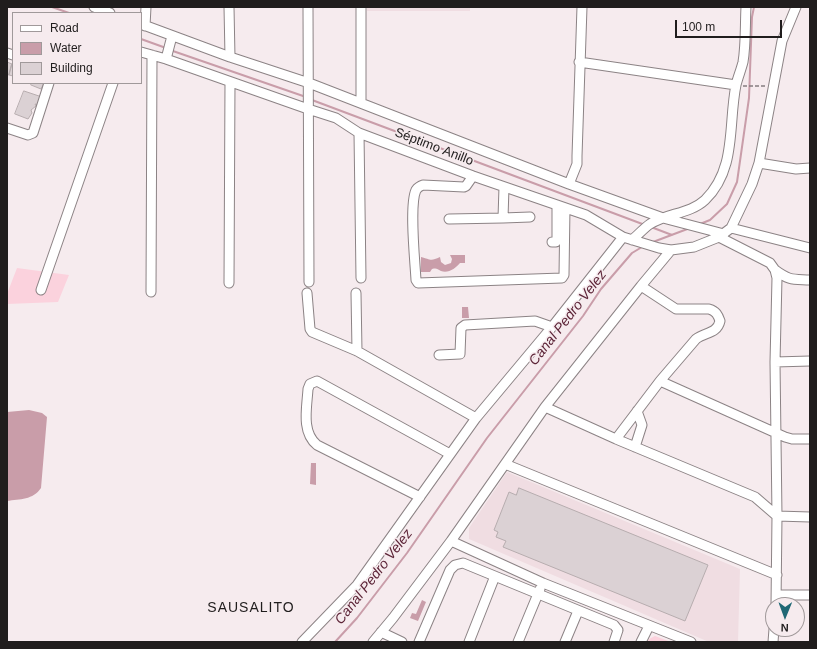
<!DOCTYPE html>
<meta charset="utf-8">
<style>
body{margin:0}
#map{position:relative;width:817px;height:649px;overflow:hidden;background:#f6ebee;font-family:Helvetica,sans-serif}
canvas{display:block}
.frame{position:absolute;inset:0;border:8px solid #201d1d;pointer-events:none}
.legend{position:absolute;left:12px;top:12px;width:130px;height:72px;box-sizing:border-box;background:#f6ebee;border:1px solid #a0999a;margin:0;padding:5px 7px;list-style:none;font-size:12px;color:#201d1d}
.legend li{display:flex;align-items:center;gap:8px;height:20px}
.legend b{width:20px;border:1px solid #a0999a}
.north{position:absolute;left:765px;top:597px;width:40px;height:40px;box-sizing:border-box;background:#f6ebee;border:1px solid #a0999a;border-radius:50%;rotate:181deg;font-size:11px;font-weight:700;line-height:16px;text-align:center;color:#201d1d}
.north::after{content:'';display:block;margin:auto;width:14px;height:18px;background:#206875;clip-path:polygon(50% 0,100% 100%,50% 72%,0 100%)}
.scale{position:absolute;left:675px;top:20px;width:107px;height:18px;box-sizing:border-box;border:2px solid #201d1d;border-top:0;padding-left:5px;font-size:12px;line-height:14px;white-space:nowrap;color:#201d1d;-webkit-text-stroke:3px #f6ebee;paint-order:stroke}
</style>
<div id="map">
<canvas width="817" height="649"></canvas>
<div class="frame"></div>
<ul class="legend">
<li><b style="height:5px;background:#fff"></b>Road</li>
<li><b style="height:11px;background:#c99da9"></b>Water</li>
<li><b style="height:11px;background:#dbd1d4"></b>Building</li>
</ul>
<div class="north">N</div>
<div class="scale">100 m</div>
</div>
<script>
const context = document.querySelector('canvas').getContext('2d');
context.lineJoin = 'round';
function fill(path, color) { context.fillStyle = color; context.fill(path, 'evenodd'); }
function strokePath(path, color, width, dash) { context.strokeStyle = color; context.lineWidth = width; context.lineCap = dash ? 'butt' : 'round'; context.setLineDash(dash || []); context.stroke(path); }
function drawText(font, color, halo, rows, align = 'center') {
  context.font = font + ' Helvetica,sans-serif'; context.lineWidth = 3; context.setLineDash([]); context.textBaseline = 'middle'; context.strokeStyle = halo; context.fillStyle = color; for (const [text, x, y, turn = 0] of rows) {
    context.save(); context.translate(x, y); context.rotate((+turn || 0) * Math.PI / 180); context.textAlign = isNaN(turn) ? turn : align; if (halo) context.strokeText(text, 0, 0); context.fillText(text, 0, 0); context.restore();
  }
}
const built = new Path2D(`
 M367,7h103v4h-103z
 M507,472l233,97 -2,73h-29l-240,-103v-11z`);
const green = new Path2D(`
 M17,268l52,7 -11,27 -51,2v-10z
 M655,636l16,6h-24l2,-3z`);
const water = new Path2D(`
 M450,255h15v8h-5c-4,5 -12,11 -19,8 -4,-2 -4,-3 -9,-2l-2,3h-9v-15c9,2 9,5 19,0l1,5 4,3 6,-2 1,-4z
 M462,307h6l1,11h-7z
 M29,410l13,3 5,4 -6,71c-8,12 -21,11 -34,13v-89z
 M311,463h5v22l-6,-1z
 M422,600l4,2 -8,19 -8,-3 2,-5 4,1z`);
const stream = new Path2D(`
 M52,7l17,6
 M141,39l25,9
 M170,50l136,47
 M312,100l333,125
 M700,224l10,-4 17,-16 10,-22 12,-84 3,-81 2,-10
 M651,227l21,8
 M653,242l37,-14
 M335,642l22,-24 50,-65 80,-115 96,-122 18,-27 31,-36 10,-6`);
const building = new Path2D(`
 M7,62l5,2 -3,11 -2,-1z
 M12,64h1v12l-4,-1z
 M32,83h12l-3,6 -10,-4z
 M24,91l18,6 -3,8 -4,-1 1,2 -5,4 1,3 -4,6 -13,-5z
 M519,488l189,77 -23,56 -182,-74 3,-6 -10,-4 2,-5 -4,-2 15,-38 7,3z`);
const path = new Path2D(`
 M743,86h22`);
const minor = new Path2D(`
 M94,7l16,6
 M229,7l1,50
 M308,7l1,275
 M141,24l89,33 79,26 260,101 94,34 61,16
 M145,26l1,-19
 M141,52l25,7 142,50 28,9 23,15 114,43 113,39 37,22 36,11 12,2 23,-3 25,-10 12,-9 21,-44 7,-21 23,-122 14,-34
 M7,53l6,2
 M166,59l6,-23
 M579,62l157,23
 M361,103v-96
 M7,128l21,7 5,-2 16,-50
 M359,133l2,145
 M759,163l37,6 14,-1
 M473,176l-7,10 -2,1 -41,-2c-3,1 -5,2 -7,5 -7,15 -1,71 0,90l2,3 144,-5 2,-3 1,-67
 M569,184l8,-20v-8l5,-149
 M503,218l27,-1
 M449,219l54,-1 1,-31
 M731,228l79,20
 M719,237l51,26 5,7 2,8 -2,84 2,154 -1,89
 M632,240c6,-5 12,-12 18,-16 17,-11 40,-10 55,-24 32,-31 23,-76 31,-115 2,-8 5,-15 7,-23 3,-18 2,-37 3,-55
 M552,242h4l1,-2v-35
 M775,270c15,11 18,9 35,10
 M229,283l1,-201
 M41,290l72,-207
 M151,292l1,-237
 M307,293l3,36 2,3 45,19 119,67
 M356,293l1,58
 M439,355l21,-1 1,-26 4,-3 70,-4 17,6
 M775,362l35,-1
 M660,381l125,56 7,2h18
 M545,407l71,32 139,58 22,19 33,1
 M616,439l44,-58 36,-42c9,-7 21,-5 24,-18 -2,-6 -4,-10 -11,-12h-33l-35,-23
 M635,447l7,-22 -5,-14
 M505,464l272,111
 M420,497l-103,-52c-16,-13 -10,-38 -9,-56l2,-5 7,-3 133,73
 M451,541l92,42 148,59
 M777,595h33
 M381,632l21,10
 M302,642l55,-57 119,-167 76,-91 71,-90
 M373,642l20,-24 58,-77 94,-134 96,-121 30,-36
 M419,642l31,-72 5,-5 8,-2 151,62 4,5 -4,12
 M469,642l26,-66
 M518,642l22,-53
 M565,642l13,-31
 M641,642l8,-16
 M773,642l1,-13`);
const streetNames = [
 ["Séptimo Anillo",434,147,21]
];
const waterNames = [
 ["Canal Pedro Velez",568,318,-52],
 ["Canal Pedro Velez",374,577,-52]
];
const neighbourhoodNames = [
 ["SAUSALITO",251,608]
];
fill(built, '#f0dde2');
fill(green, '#fbd2dd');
fill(water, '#c99da9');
strokePath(stream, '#c99da9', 2);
fill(building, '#dbd1d4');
strokePath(building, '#b7adaf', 1);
strokePath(minor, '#8c8385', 11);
strokePath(path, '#857e80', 1.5, [4, 2]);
strokePath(minor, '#fff', 9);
drawText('13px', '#201d1d', '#f6ebee', streetNames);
drawText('italic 14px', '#5d2538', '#f6ebee', waterNames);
context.letterSpacing = '1px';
drawText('14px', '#201d1d', '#f6ebee', neighbourhoodNames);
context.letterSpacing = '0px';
</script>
